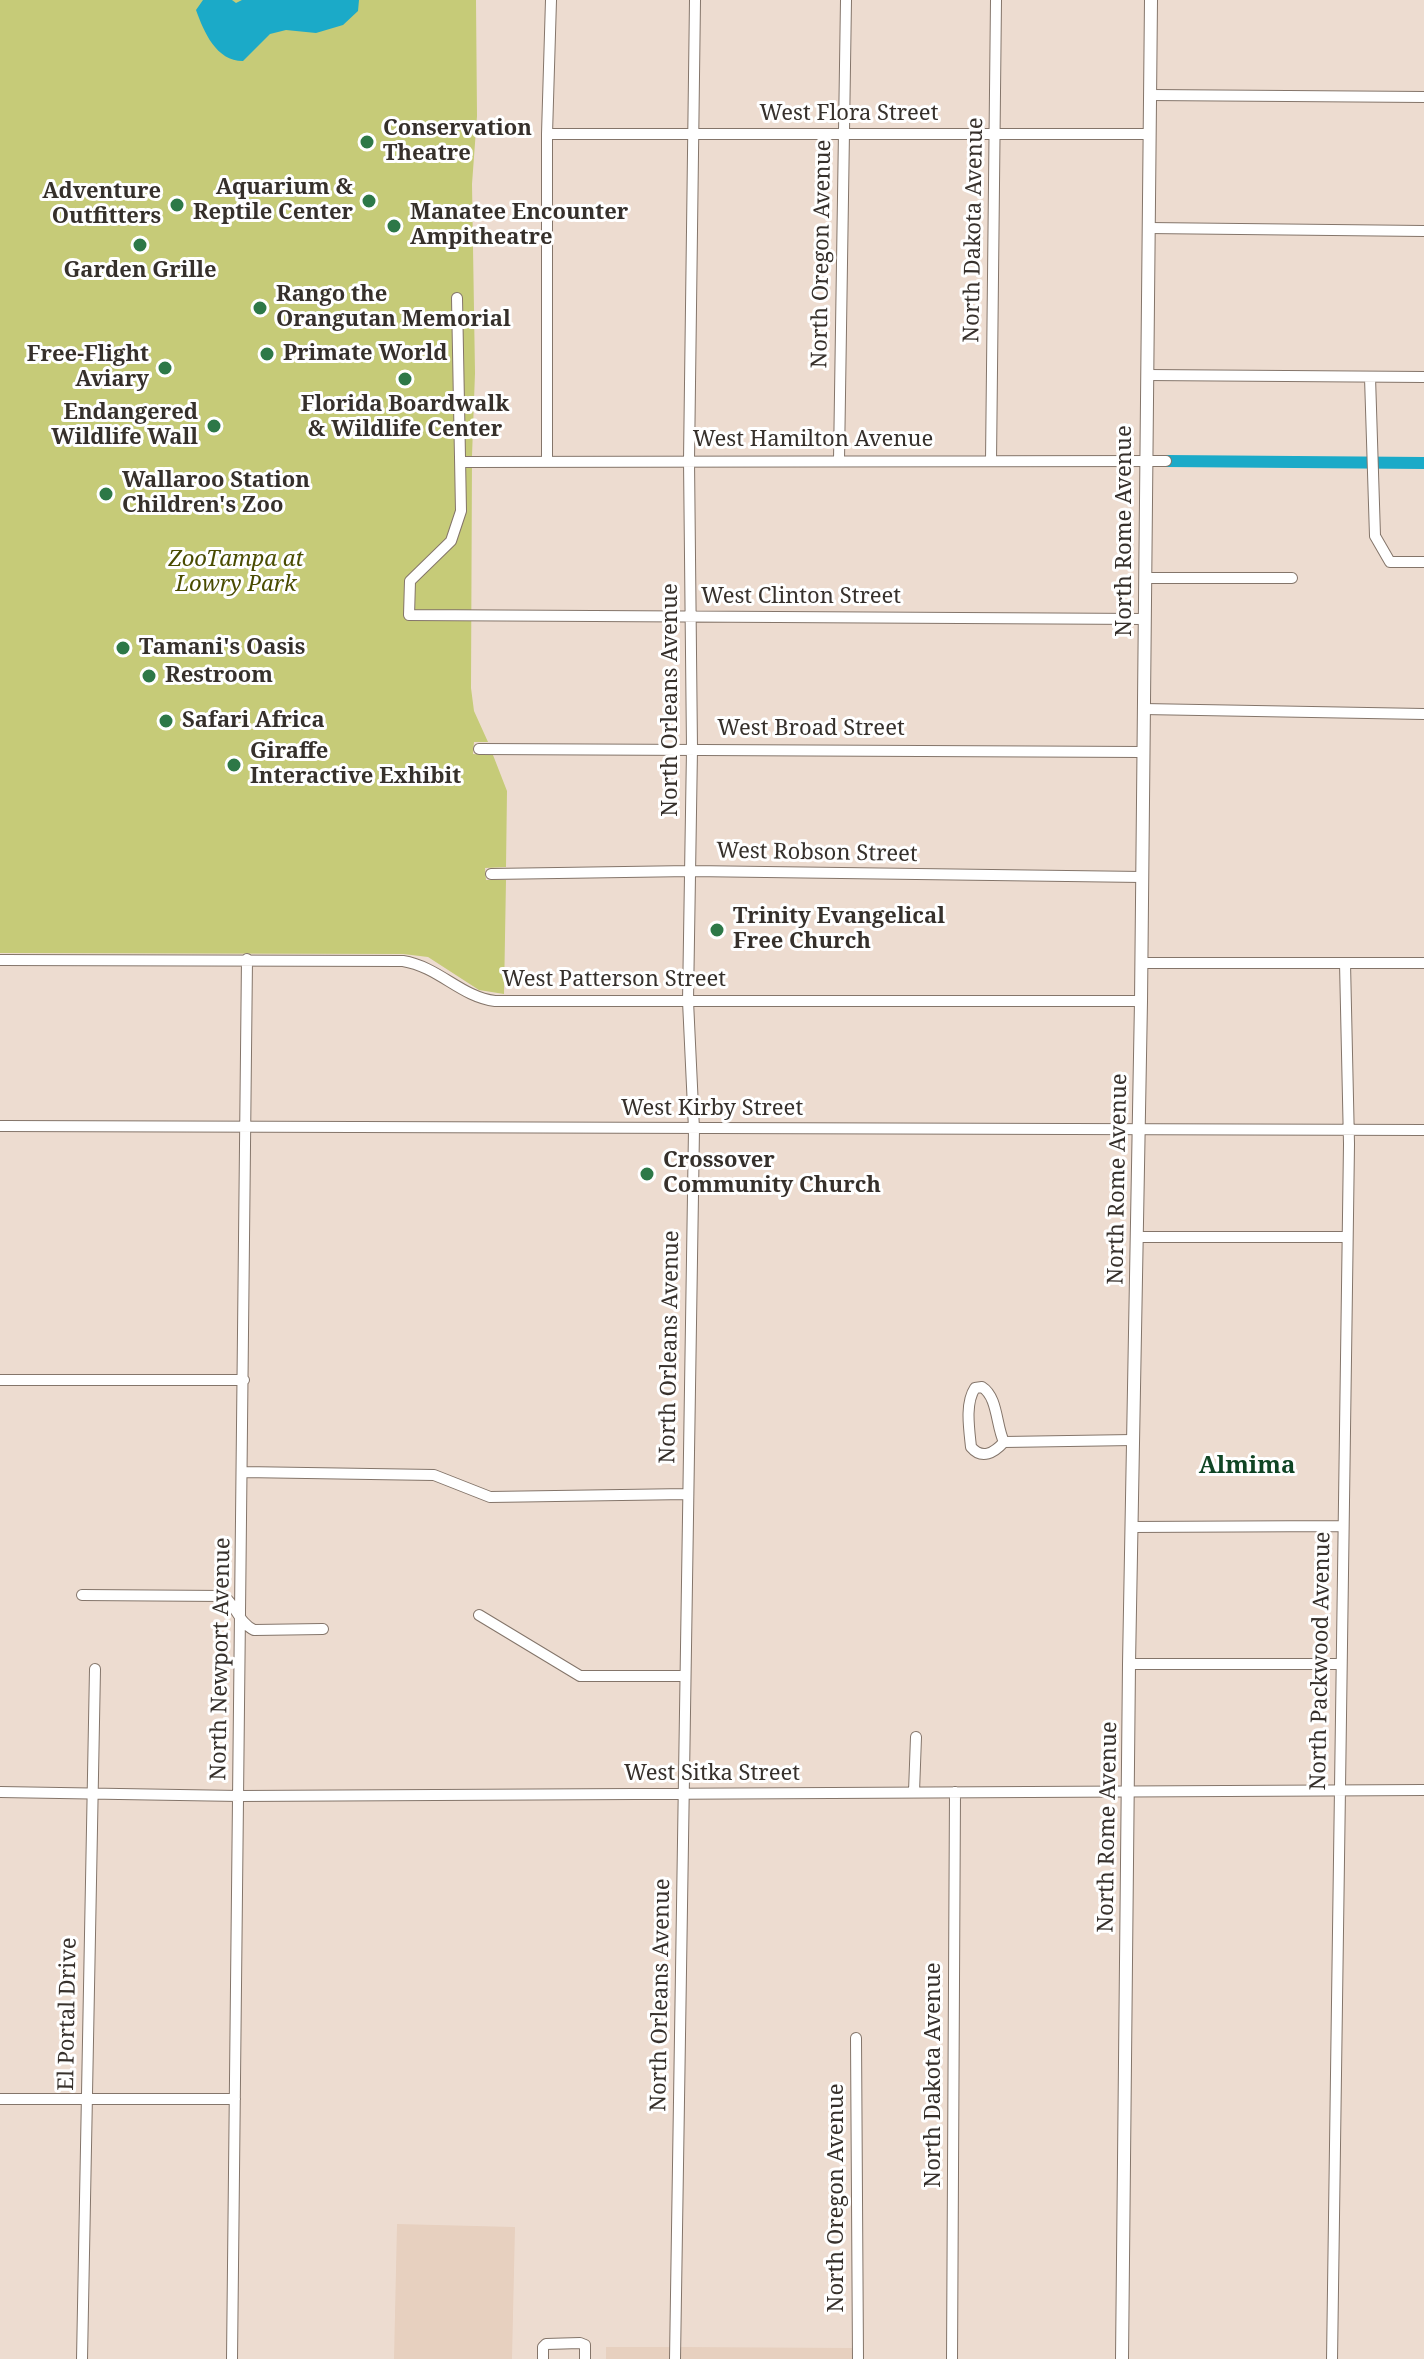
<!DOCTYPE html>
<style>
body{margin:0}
canvas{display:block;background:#eddcd0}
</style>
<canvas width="1424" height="2359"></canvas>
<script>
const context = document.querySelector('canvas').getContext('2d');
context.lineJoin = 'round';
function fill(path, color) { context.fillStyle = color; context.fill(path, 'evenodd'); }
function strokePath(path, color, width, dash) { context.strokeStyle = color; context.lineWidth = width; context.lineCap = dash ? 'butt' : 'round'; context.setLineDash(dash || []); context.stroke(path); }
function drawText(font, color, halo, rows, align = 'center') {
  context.font = font + ' "Noto Serif",serif'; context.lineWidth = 6; context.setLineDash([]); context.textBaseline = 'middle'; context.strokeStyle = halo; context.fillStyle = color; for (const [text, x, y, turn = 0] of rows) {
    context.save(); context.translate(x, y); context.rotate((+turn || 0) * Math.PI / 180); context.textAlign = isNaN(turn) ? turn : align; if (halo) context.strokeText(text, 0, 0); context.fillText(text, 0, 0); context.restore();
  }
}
const built = new Path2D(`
 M397,2224l118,3 -3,132h-118z
 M606,2347h64v12h-64z
 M681,2347l171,1v11h-171z`);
const green = new Path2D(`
 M0,0h476l1,116 -5,68 3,189 -3,83 -1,232 3,23 14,31h-14l-1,12 20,1 14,36 -1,76 -21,1 1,12h20l-2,114 -25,-4 -51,-33 -25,-3 -403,-1z`);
const water = new Path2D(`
 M203,0h29l4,3 6,-3h117l-1,11 -15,14 -27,8 -30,-3 -16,4 -27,27c-27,0 -39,-29 -47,-51z`);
const canal = new Path2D(`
 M1166,461l258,2`);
const minor = new Path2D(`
 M1150,95l274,2
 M547,134h603
 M1148,228l276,3
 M457,298l4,213 -10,30 -41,40 -1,34 736,4
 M1147,375l277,2
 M1370,377l5,159 15,26h34
 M547,460v-326l4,-134
 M839,460l7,-460
 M991,461l5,-461
 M461,462l705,-1
 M1145,578h147
 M1143,709l281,5
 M479,749l664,3
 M491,874l200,-3 451,6
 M0,960l403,1c36,6 58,36 92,40h646
 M1141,963h283
 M0,1126l1424,4
 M1137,1237h210
 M0,1380h244
 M982,1387c16,10 14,39 22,55 -10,11 -22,18 -33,5 -2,-19 -6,-44 4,-59z
 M1004,1442l129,-2
 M243,1472l191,3 56,22 197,-3
 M1132,1527l210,-1
 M82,1595l142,1c12,10 15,27 30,34l69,-1
 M479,1615l101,61h105
 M1129,1664h212
 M0,1792l239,4 1185,-6
 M914,1792l2,-55
 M856,2038l2,321
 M0,2099h235
 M82,2359l13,-690
 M232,2359l15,-1400
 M543,2359v-12l3,-3 34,-1 5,2v14
 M675,2359l19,-1230 -6,-128 4,-252 -3,-289 6,-460
 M952,2359l3,-567
 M1332,2359l17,-1215 -4,-181`);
const tertiary = new Path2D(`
 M1122,2359l7,-695 12,-663 10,-1001`);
const markers = [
 [367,142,8,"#2d7847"],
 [369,201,8,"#2d7847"],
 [177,205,8,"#2d7847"],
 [394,226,8,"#2d7847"],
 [140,245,8,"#2d7847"],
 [260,308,8,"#2d7847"],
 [267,354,8,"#2d7847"],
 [165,368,8,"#2d7847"],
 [405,379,8,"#2d7847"],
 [214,426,8,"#2d7847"],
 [106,494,8,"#2d7847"],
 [123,648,8,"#2d7847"],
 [149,676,8,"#2d7847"],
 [166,721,8,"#2d7847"],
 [234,765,8,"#2d7847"],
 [717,930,8,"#2d7847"],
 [647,1174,8,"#2d7847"]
];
const streetNames = [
 ["West Flora Street",849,114],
 ["North Dakota Avenue",974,230,-89],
 ["North Oregon Avenue",822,254,-89],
 ["West Hamilton Avenue",813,440],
 ["North Rome Avenue",1125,531,-90],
 ["West Clinton Street",801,597],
 ["North Orleans Avenue",671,700,-90],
 ["West Broad Street",811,729],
 ["West Robson Street",817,853,1],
 ["West Patterson Street",614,980],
 ["West Kirby Street",712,1109],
 ["North Rome Avenue",1118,1179,-89],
 ["North Orleans Avenue",670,1347,-89],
 ["North Newport Avenue",221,1659,-89],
 ["North Packwood Avenue",1321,1661,-89],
 ["West Sitka Street",712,1774],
 ["North Rome Avenue",1108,1827,-89],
 ["North Orleans Avenue",661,1995,-89],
 ["El Portal Drive",68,2014,-89],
 ["North Dakota Avenue",934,2075,-90],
 ["North Oregon Avenue",837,2198,-90]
];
const poiNames = [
 ["Conservation",383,129],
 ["Theatre",383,154],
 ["Aquarium &",353,188,"right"],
 ["Reptile Center",353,213,"right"],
 ["Adventure",161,192,"right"],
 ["Outfitters",161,217,"right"],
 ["Manatee Encounter",410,213],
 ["Ampitheatre",410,238],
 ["Garden Grille",140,271,"center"],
 ["Rango the",276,295],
 ["Orangutan Memorial",276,320],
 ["Primate World",283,354],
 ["Free-Flight",149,355,"right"],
 ["Aviary",149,380,"right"],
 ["Florida Boardwalk",405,405,"center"],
 ["& Wildlife Center",405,430,"center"],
 ["Endangered",198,413,"right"],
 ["Wildlife Wall",198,438,"right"],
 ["Wallaroo Station",122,481],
 ["Children's Zoo",122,506],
 ["Tamani's Oasis",139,648],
 ["Restroom",165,676],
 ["Safari Africa",182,721],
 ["Giraffe",250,752],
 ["Interactive Exhibit",250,777],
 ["Trinity Evangelical",733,917],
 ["Free Church",733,942],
 ["Crossover",663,1161],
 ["Community Church",663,1186]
];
const parkNames = [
 ["ZooTampa at",236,560],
 ["Lowry Park",236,585]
];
const neighbourhoodNames = [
 ["Almima",1247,1466]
];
fill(built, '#e7d0bf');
fill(green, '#c6cb78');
fill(water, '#1baac8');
strokePath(canal, '#1baac8', 12);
strokePath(minor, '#84756a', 12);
strokePath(tertiary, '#84756a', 14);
strokePath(minor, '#fff', 10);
strokePath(tertiary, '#fff', 12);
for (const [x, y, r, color] of markers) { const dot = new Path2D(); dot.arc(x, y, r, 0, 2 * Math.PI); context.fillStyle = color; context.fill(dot); strokePath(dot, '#fff', 3); }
drawText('22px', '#36302b', '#fff', streetNames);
drawText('bold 22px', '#36302b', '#fff', poiNames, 'left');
drawText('italic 22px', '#494b00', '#fff', parkNames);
drawText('bold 24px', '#104524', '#fff', neighbourhoodNames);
</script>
